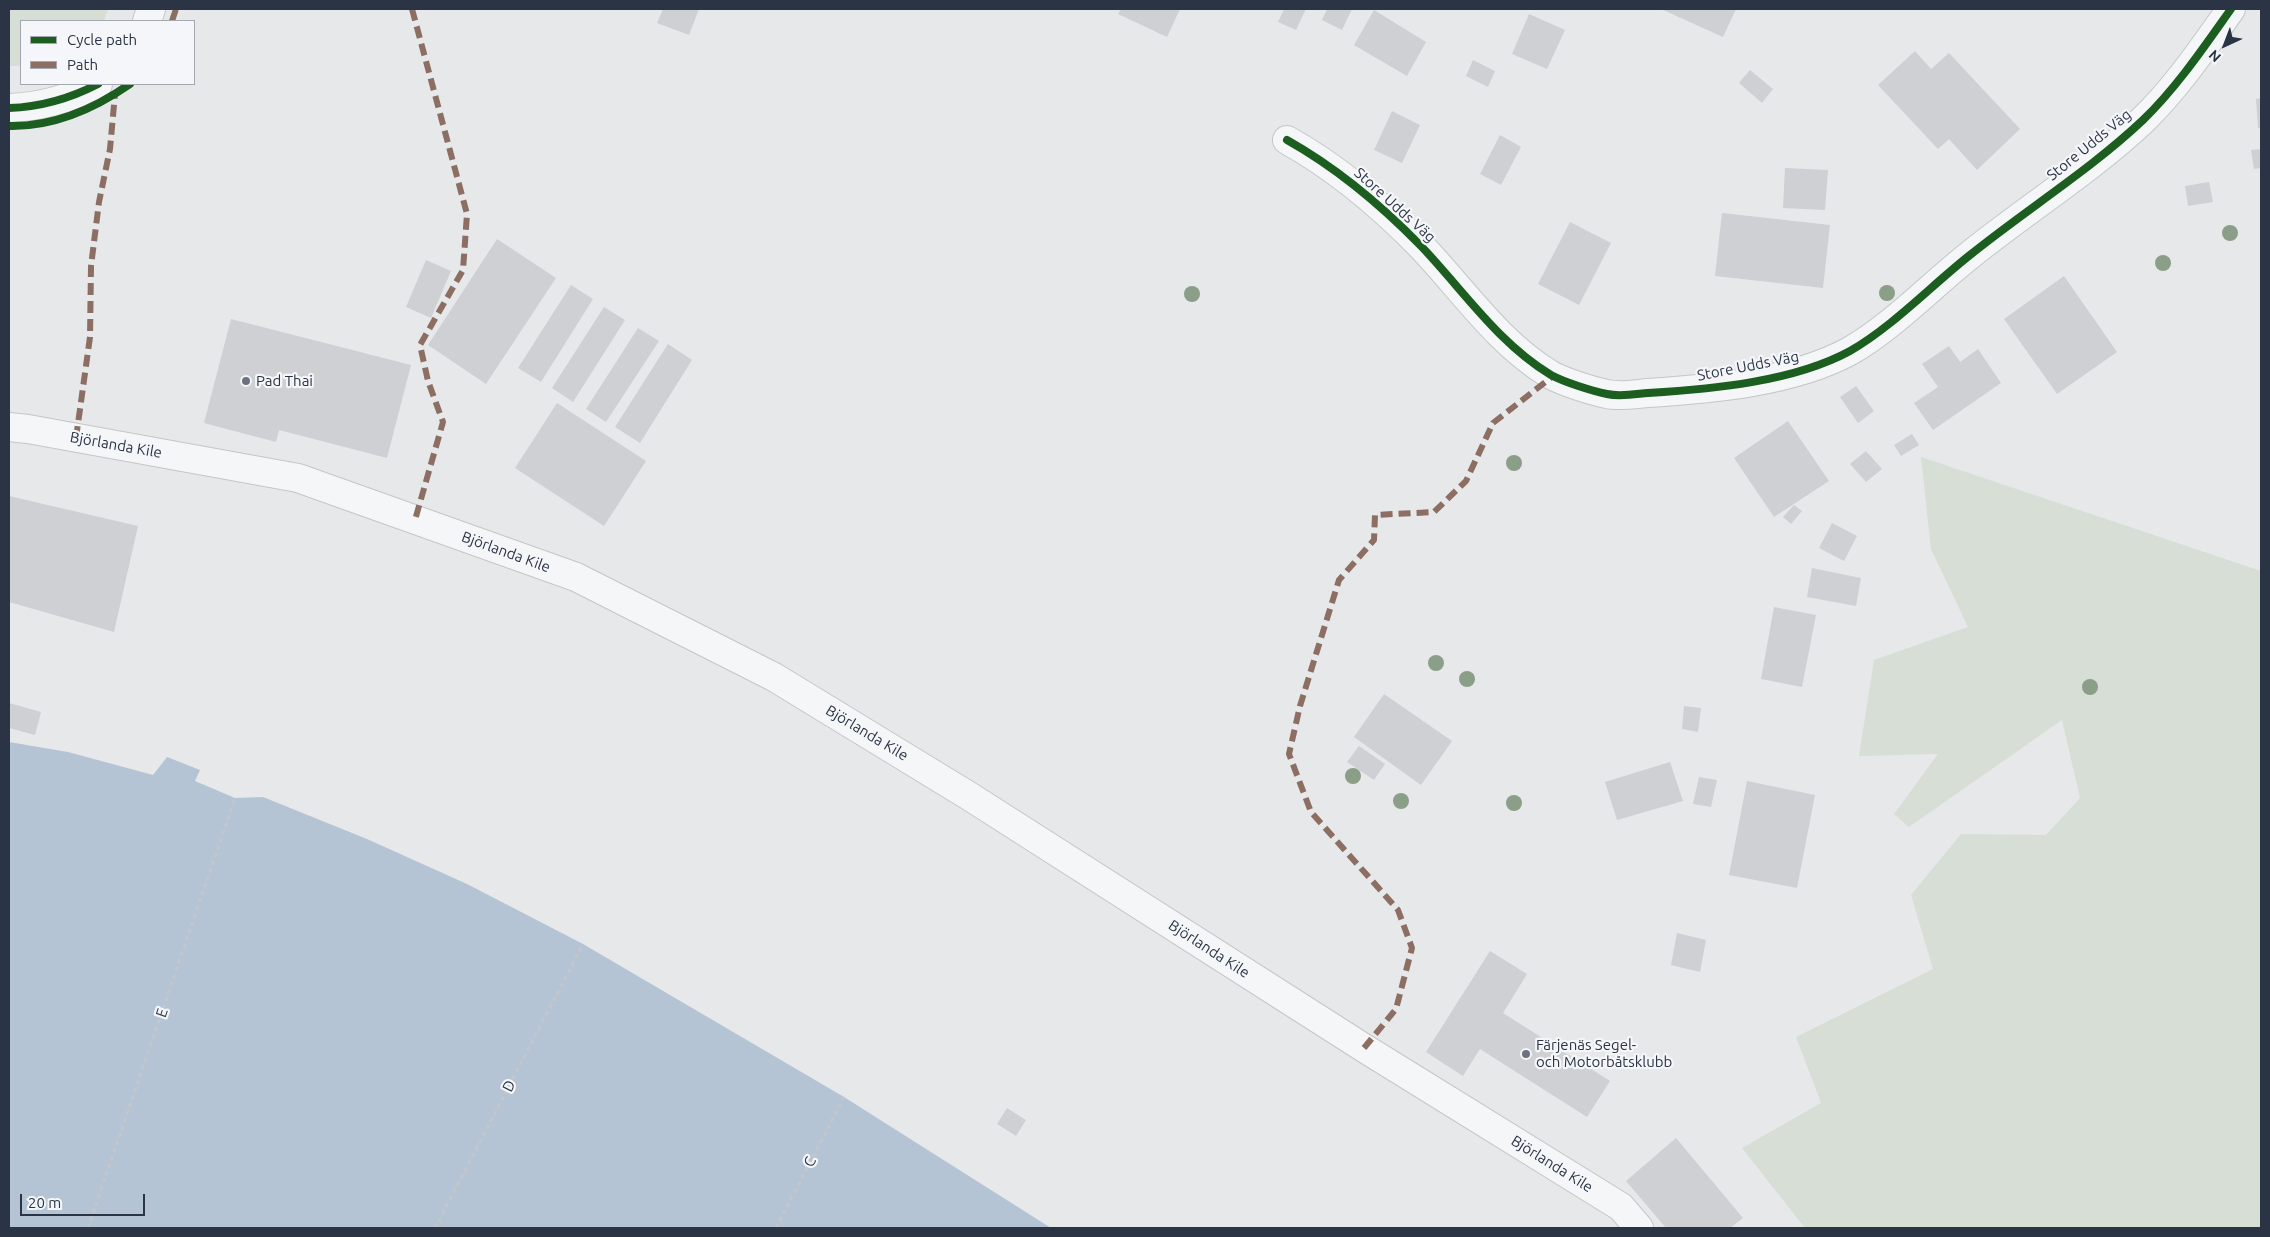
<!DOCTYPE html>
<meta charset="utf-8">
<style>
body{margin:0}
#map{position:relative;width:2270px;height:1237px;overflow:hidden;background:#e6e8ea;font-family:Ubuntu,sans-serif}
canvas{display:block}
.frame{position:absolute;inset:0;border:10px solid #2b3445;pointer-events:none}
.legend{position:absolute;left:20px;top:20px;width:175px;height:65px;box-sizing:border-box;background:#f4f6f9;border:1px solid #a4a8b1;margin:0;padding:6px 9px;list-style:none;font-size:15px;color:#2b3445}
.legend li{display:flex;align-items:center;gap:10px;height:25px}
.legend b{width:25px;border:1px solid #a4a8b1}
.north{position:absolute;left:2200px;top:20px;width:50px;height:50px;-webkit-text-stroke:4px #f4f6f9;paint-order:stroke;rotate:223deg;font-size:14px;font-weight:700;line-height:20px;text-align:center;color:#2b3445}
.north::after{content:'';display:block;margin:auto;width:18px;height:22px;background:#2b3445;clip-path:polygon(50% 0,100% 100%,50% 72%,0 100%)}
.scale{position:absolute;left:20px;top:1194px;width:125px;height:22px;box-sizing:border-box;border:2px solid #2b3445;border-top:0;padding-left:6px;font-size:15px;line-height:18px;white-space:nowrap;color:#2b3445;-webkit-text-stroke:4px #f4f6f9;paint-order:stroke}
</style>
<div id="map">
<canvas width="2270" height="1237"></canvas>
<div class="frame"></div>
<ul class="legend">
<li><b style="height:6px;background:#1b5e20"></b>Cycle path</li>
<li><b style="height:6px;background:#8d6e63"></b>Path</li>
</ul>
<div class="north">N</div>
<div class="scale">20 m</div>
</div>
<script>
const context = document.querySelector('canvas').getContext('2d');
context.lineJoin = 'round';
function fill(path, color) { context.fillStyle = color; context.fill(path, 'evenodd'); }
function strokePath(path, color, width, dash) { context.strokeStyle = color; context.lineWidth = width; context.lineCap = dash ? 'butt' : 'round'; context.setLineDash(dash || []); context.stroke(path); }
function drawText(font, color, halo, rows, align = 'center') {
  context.font = font + ' Ubuntu,sans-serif'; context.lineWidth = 4.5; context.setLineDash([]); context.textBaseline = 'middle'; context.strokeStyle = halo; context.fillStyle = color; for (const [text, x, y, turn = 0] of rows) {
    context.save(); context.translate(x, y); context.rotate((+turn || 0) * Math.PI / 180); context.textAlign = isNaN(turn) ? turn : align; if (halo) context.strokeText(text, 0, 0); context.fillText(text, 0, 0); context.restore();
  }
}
const green = new Path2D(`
 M9,9h99l-4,12h-83v45h-12z
 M1921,457l340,114v657h-456l-63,-80 79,-45 -25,-66 137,-68 -22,-74 50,-61 85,1 34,-37 -18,-78 -153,107 -15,-13 44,-60 -79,2 15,-96 94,-33 -37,-78z`);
const water = new Path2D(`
 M9,742l59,10 85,23 14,-18 33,13 -5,11 40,17 28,-1 104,42 100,45 116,60 261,153 207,131h-1042z`);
const building = new Path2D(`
 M663,9h36l-10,26 -32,-12z
 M1121,9h59l-13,28 -49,-23z
 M1284,9h22l-10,21 -18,-8z
 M1327,9h25l-10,21 -20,-10z
 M1661,9h75l-13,28z
 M1374,10l52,32 -19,34 -53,-31z
 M1529,14l36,16 -18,39 -35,-15z
 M1915,51l16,18 18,-16 71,76 -43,41 -28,-31 -11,10 -60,-64z
 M1473,60l22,11 -7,16 -22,-11z
 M1750,70l23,19 -11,14 -23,-20z
 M2261,98v30h-3l-2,-29z
 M1392,111l28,14 -18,38 -28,-13z
 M1500,135l21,12 -20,38 -21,-11z
 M2261,149v19l-7,1 -3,-19z
 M1785,168l43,2 -3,40 -42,-2z
 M2209,182l4,20 -25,4 -3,-20z
 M1722,213l108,12 -7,63 -108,-12z
 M1570,222l41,21 -32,62 -41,-21z
 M497,239l59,39 -70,106 -58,-39z
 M426,260l25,11 -20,47 -25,-11z
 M2064,276l53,76 -60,42 -53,-75z
 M571,285l22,14 -52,83 -23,-14z
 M604,307l21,13 -52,82 -21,-14z
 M231,319l180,46 -24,93 -108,-28 -3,12 -72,-19z
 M638,328l21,13 -53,81 -20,-13z
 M668,344l24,16 -52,83 -25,-16z
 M1949,346l11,16 18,-13 23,34 -68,47 -19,-27 24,-16 -16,-23z
 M1856,386l18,25 -16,12 -18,-26z
 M557,403l89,58 -42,65 -89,-58z
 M1788,421l41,60 -55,36 -40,-59z
 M1912,434l7,11 -18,11 -7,-11z
 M1866,451l16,18 -16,13 -16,-18z
 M9,496l129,30 -24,106 -105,-30z
 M1794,505l8,6 -11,13 -8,-7z
 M1832,523l25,13 -13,25 -25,-13z
 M1812,568l49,10 -5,28 -49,-9z
 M1774,607l42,8 -14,72 -41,-8z
 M1384,694l68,47 -31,44 -67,-48z
 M9,703l32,9 -6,23 -26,-7z
 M1684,706l17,2 -3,24 -16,-3z
 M1359,746l26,18 -11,16 -27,-18z
 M1670,762l13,39 -66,19 -12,-38z
 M1699,777l18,3 -6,27 -18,-3z
 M1747,781l68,14 -18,93 -68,-13z
 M1677,933l29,7 -6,32 -29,-7z
 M1490,951l37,23 -24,39 107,68 -23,36 -107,-68 -17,27 -37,-24z
 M1007,1108l19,12 -10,16 -19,-12z
 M1676,1138l67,80 -13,10h-64l-40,-47z`);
const path = new Path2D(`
 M88,1228l147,-430
 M435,1228l148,-284
 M776,1228l68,-131`);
const minor = new Path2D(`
 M147,21l4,-12
 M9,108c32,-1 60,-9 89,-24
 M1287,140c50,28 94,65 134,106 42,44 77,97 130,129 13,7 41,16 56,19 13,3 29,0 41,-1 64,-4 145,-11 202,-42 42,-24 82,-66 120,-96 57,-46 120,-85 173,-135 34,-33 61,-73 88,-111
 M9,427l19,2 270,49 278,99 198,100 195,119 395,252 257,159 18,21`);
const quiet = new Path2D(`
 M412,9l55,205 -4,56 -43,75 8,36 15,41 -28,98
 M172,21l4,-12
 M76,438l14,-101 1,-71 8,-64 11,-53 5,-55
 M1364,1048l32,-39 16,-61 -14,-38 -87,-98 -22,-58 11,-48 39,-126 35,-40 1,-25 59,-3 32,-31 27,-58 60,-47`);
const cycleway = new Path2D(`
 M9,108c32,-1 60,-9 89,-24
 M9,126c45,1 85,-17 121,-42
 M1287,140c50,28 94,65 134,106 42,44 77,97 130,129 13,7 41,16 56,19 13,3 29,0 41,-1 64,-4 145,-11 202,-42 42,-24 82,-66 120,-96 57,-46 120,-85 173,-135 34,-33 61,-73 88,-111`);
const trees = [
 [2230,233],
 [2163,263],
 [1887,293],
 [1192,294],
 [1514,463],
 [1436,663],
 [1467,679],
 [2090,687],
 [1353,776],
 [1401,801],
 [1514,803]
];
const markers = [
 [246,381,5,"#6c737f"],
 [1526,1054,5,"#6c737f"]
];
const streetNames = [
 ["Store Udds Väg",2089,145,-39],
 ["Store Udds Väg",1395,205,42],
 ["Store Udds Väg",1748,366,-11],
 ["Björlanda Kile",116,445,10],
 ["Björlanda Kile",506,552,20],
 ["Björlanda Kile",867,733,31],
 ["Björlanda Kile",1209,949,33],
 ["E",162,1013,-71],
 ["D",509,1086,-63],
 ["C",810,1162,-63],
 ["Björlanda Kile",1552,1164,32]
];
const poiNames = [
 ["Pad Thai",256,381],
 ["Färjenäs Segel-",1536,1045],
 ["och Motorbåtsklubb",1536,1062]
];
fill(green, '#d6ded6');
fill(water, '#b4c4d5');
fill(building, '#ced0d3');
strokePath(minor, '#c4c6c8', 30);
strokePath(path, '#c5c6ca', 3, [4, 4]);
strokePath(minor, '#f5f6f7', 28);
strokePath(quiet, '#8d6e63', 6, [12, 6]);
strokePath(cycleway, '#1b5e20', 8);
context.fillStyle = '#8a9e88';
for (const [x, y] of trees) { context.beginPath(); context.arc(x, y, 8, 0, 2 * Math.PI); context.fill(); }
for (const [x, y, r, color] of markers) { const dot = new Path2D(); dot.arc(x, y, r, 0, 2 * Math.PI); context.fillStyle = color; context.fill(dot); strokePath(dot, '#f4f6f9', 2); }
drawText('15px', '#2b3445', '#f4f6f9', streetNames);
drawText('15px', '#2b3445', '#f4f6f9', poiNames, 'left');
</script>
